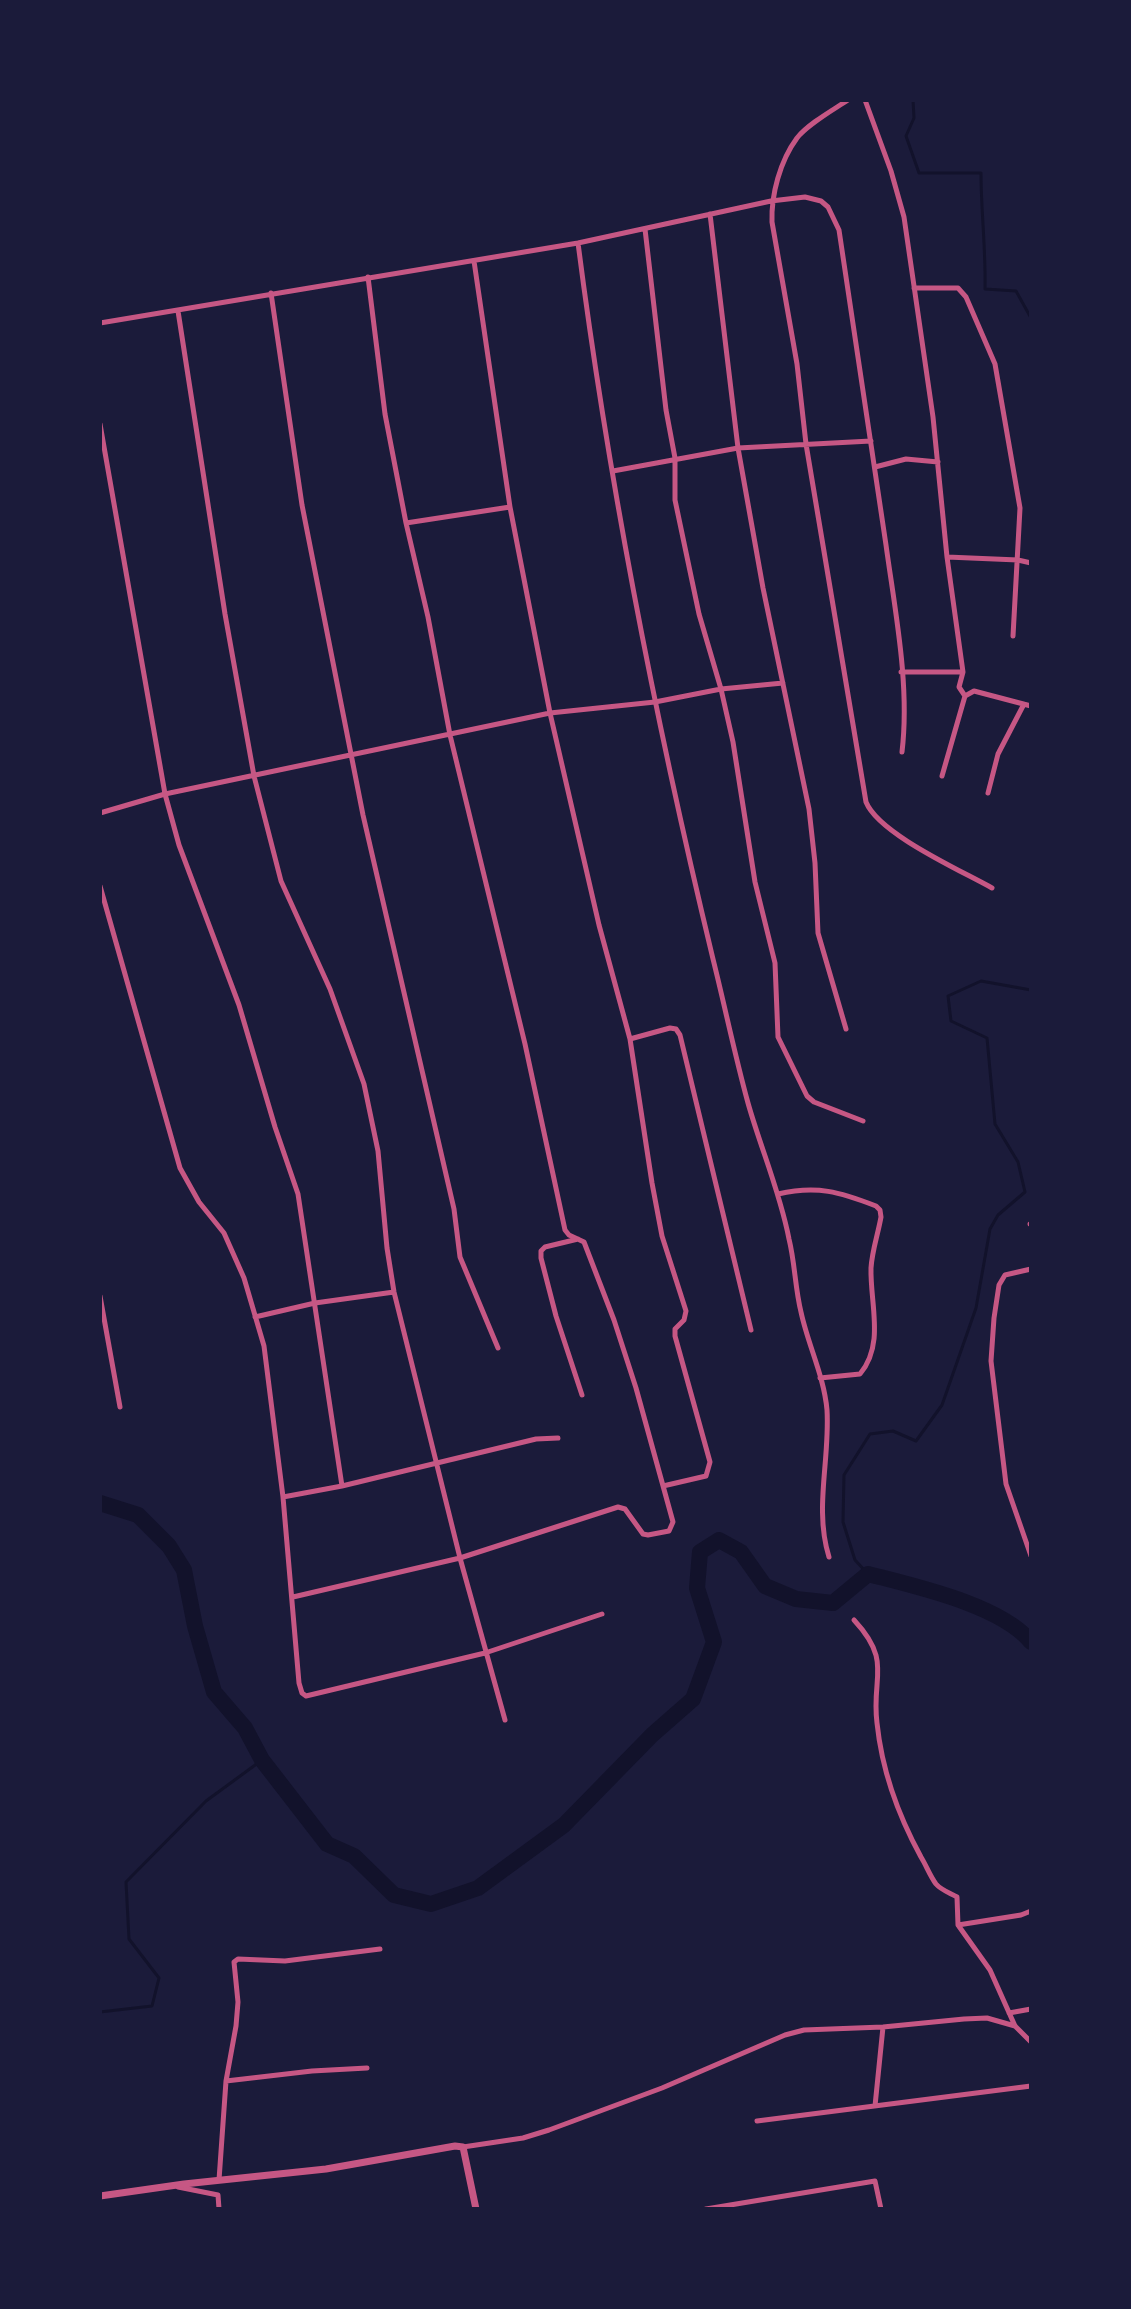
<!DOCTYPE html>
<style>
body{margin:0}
#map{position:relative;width:1131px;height:2309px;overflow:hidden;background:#1b1b3a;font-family:"Fira Sans Condensed",sans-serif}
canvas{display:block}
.frame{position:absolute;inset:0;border:102px solid #1b1b3a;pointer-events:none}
</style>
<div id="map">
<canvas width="1131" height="2309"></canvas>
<div class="frame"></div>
</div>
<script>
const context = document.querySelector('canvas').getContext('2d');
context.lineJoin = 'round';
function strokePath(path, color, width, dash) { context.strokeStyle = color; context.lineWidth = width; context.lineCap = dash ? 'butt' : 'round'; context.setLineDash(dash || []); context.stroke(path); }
const stream = new Path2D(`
 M913,100l1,18 -8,18 13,37h62c0,39 5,77 4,116l31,2 15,27
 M868,1574l-13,-14 -12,-38 1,-47 26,-41 23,-3 23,10 26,-36 34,-97 14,-79 8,-14 27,-23 -7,-30 -23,-38 -8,-86 -36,-17 -3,-25 33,-15 50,9
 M100,2012l52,-6 7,-28 -30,-39 -3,-57 80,-81 56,-41`);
const river = new Path2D(`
 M100,1503l38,12 31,31 15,24 11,56 19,66 31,36 17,32 65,84 27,12 40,39 37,9 47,-16 86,-63 88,-90 41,-36 21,-57 -17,-54 3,-36 19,-12 22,12 24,34 31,13 37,4 35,-29c46,12 133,31 163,68`);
const minor = new Path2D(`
 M848,100c-15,10 -40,24 -51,38 -17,23 -26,57 -25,84l25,142 9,80 60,358c13,32 94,68 126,86
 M865,100l26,71 13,46 29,200 14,140 16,115 -4,15 6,9 9,-5 57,15
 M710,214l28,234 25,140 46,221 6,54 3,70 28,96
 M645,229l21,181 9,48v42l24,114 22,75 12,53 22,140 20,81 3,74 29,59 7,6 49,19
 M578,243c31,241 78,480 135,716 12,48 22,97 35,144 13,46 32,89 41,136 6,24 6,49 12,73 7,33 23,64 26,98 3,50 -13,99 2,147
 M474,261l36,246 40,206 49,212 31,114 22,144 10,53 24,75 -2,9 -9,9v7l35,126 -4,14 -43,10
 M914,288h44l8,9 29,67 25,144 -7,128
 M271,293l31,212 61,310 91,394 6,48 38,91
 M178,311l47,303 29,162 27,105 49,108 34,95 14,67 9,97 7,44 66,266 45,162
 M100,323l478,-80 193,-42 34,-4 16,4 7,6 11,23c16,105 32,210 47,315 9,66 24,140 16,207
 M100,424l65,370 14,51 60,160 36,122 23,67 44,292
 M875,467l31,-8 32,3
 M613,471l125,-23 133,-7
 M406,523l104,-16
 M947,557l71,3 13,3
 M901,672h62
 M942,776l23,-80
 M988,793l10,-39 26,-50
 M100,813l65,-19 385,-81 105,-11 66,-13 62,-6
 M100,886l80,282 19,34 25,31 20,45 20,68 19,151 16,186 3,10 4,3 179,-43 117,-39
 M630,1039l40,-11 6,1 4,6 71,295
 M778,1194c39,-9 62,-2 98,12l4,4 1,7c-3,17 -9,34 -10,51 -1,36 14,76 -11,106l-40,4
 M1030,1224h1
 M578,1239l-33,8 -4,4v7l15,58 26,79
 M1031,1269l-26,6 -6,10 -5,33 -3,43 15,123 25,72
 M100,1296l20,111
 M255,1317l60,-14 79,-11
 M283,1497l59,-11 194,-47 22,-1
 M293,1597l167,-39 158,-51 7,2 18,25 5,1 21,-4 4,-9 -37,-134 -22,-68 -30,-78 -15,-7 -4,-5 -40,-186 -75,-309 -22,-118 -22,-94 -21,-109 -17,-137
 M854,1620c39,42 17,57 23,103 5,48 21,92 44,134 5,8 9,19 15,27 5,6 14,9 21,13l1,28 32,45 25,56 16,16
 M958,1925l63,-10 10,-4
 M1009,2013l22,-4
 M226,2081l86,-10 55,-3
 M875,2106l8,-79
 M757,2121l274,-35
 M463,2147l60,-9 26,-8 113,-42 123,-53 19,-5 79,-3 81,-8 23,-1 28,8
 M219,2180l7,-99 10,-55 2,-24 -4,-40 4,-3 47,2 95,-12
 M178,2187l40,8 1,14
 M706,2209l169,-28 6,28`);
const tertiary = new Path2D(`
 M100,2196l84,-12 142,-15 129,-23 8,1 13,62`);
strokePath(stream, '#12122b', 3);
strokePath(river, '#12122b', 16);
strokePath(minor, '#c65784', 5);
strokePath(tertiary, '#c65784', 7);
</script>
